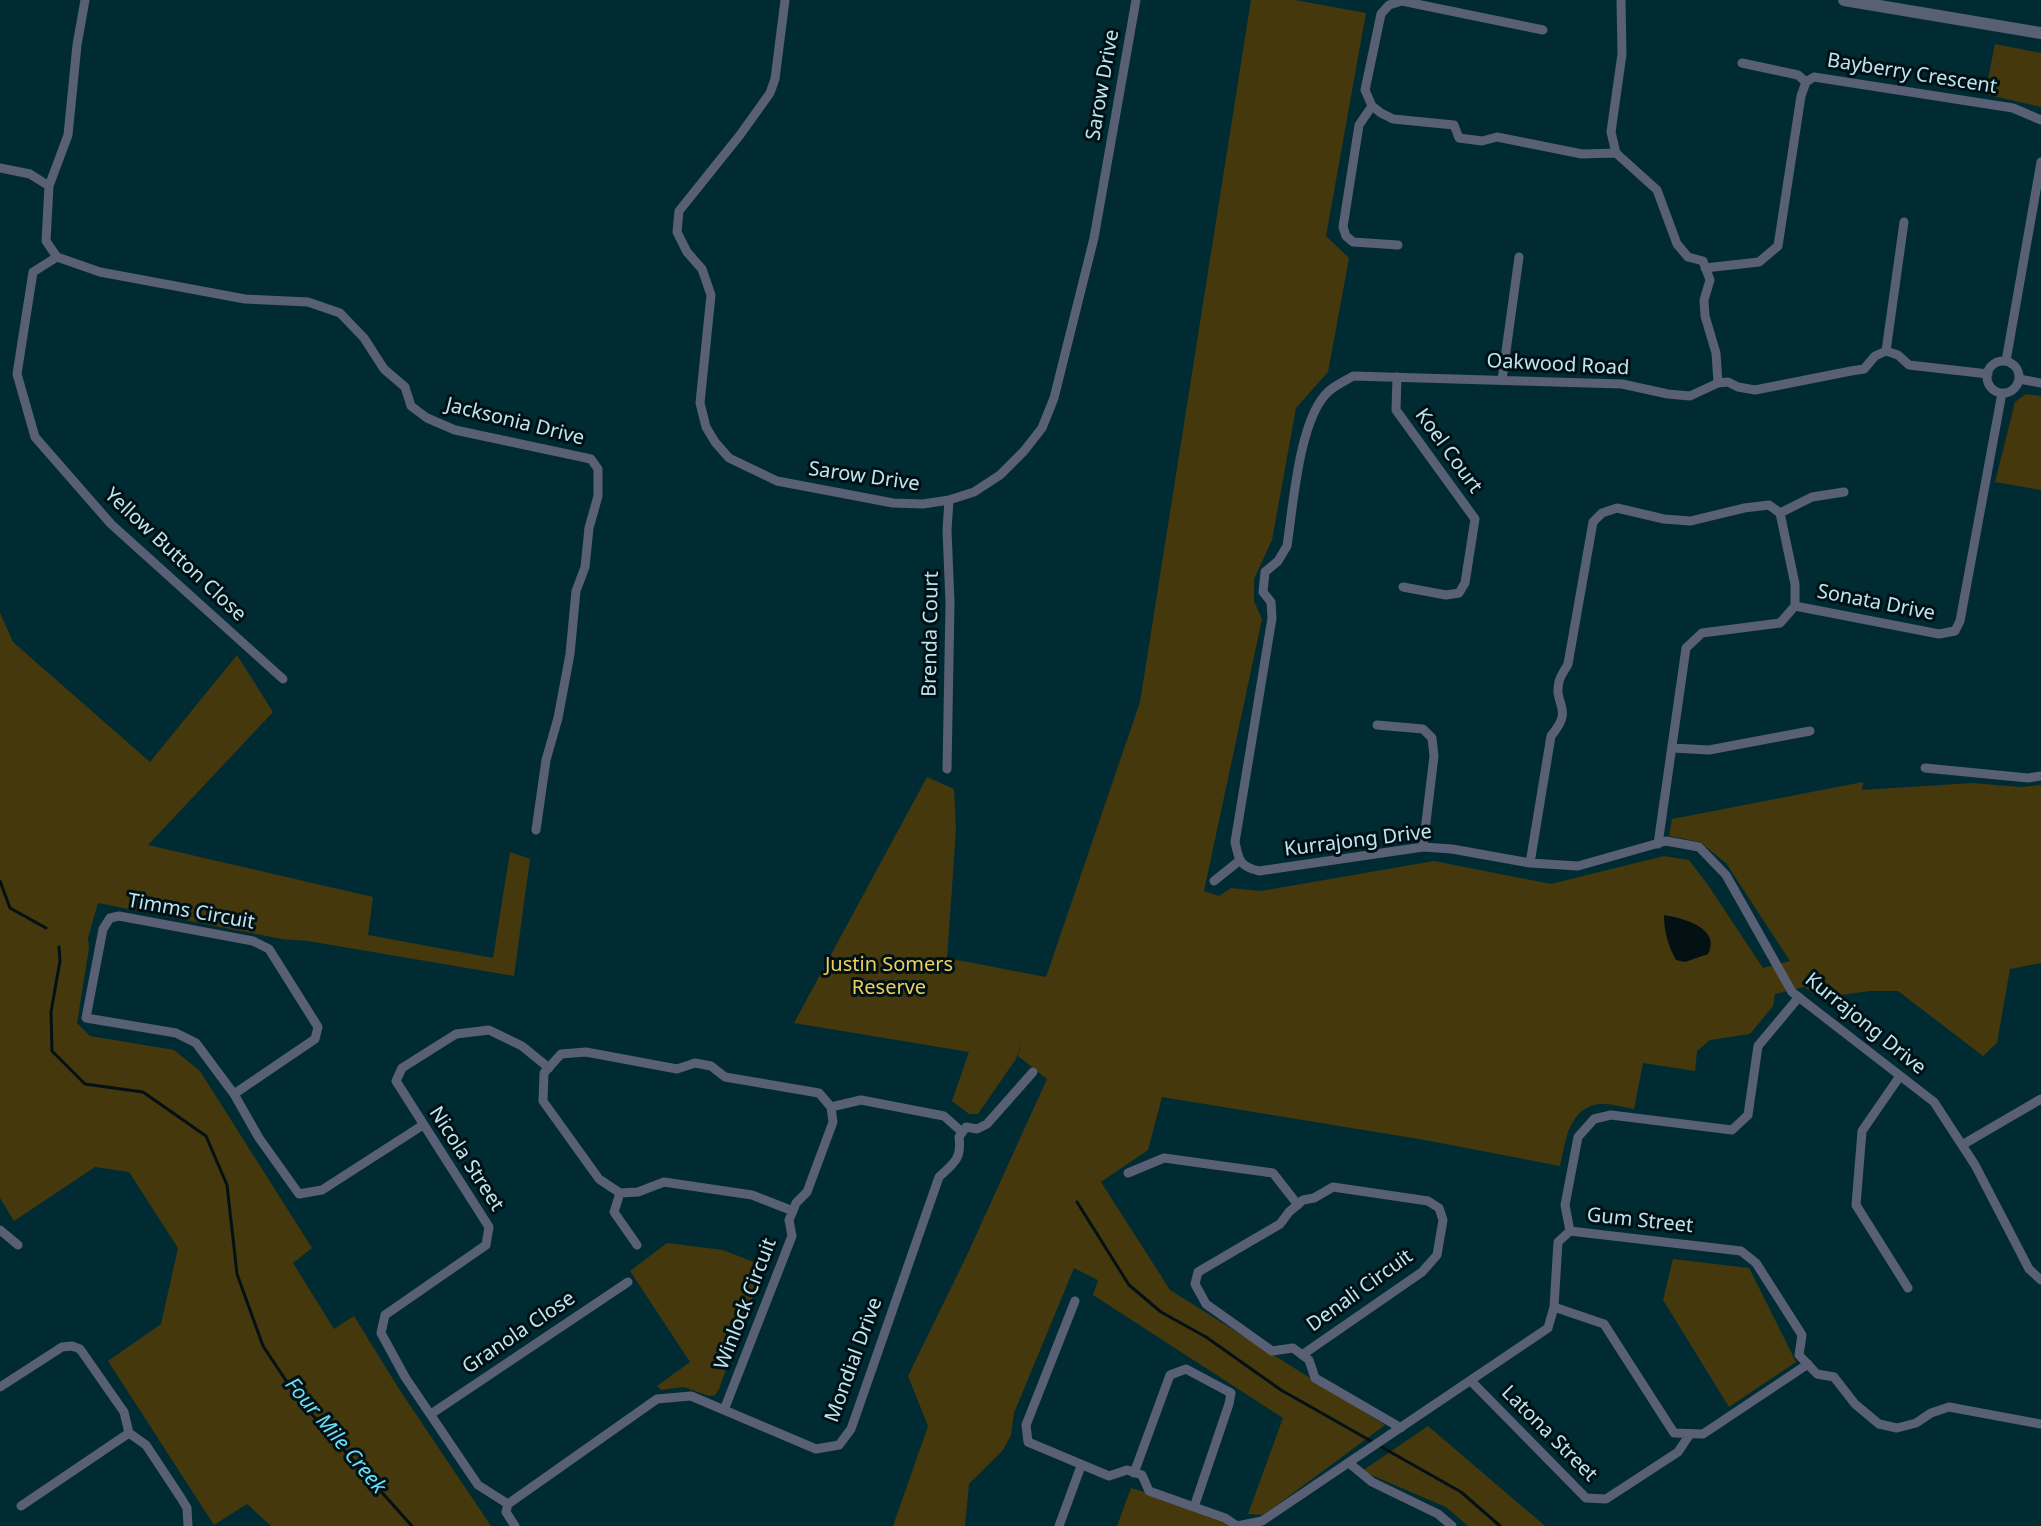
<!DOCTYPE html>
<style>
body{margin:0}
canvas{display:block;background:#002b33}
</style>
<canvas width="2041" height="1526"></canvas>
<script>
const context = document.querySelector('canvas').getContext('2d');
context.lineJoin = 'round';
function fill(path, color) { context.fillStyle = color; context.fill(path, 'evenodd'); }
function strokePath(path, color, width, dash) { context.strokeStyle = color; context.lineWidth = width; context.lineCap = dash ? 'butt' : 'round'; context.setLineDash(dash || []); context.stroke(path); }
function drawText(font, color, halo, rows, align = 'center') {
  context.font = font + ' "Noto Sans",sans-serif'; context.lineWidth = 6; context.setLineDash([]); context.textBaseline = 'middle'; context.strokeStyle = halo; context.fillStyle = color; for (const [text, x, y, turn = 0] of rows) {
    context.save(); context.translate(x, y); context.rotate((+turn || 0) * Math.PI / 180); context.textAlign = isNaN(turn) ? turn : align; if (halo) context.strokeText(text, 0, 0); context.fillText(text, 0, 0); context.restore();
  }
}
const green = new Path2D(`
 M1251,0h44l71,13 -40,223 23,22 -21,114 -32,36 -24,132 -18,39v22l8,18 -58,272 15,5 12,-8 30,3 173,-30 117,23 113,-28 25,4 19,25 55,83 27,-7 -64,-98 -26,-21 -31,-6 3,-17 191,-37 -1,8 110,-7 49,4 20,-2v178l-31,6 -13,74 -14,13 -85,-65h-28l-50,7 -16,-11 -29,7 -2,12 -23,28 -40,6 -13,11 -2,20 -52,-8 -9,46c-12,-2 -31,-8 -43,-3 -24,9 -26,39 -31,60l-135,-26 -263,-43 -14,53 -47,32 69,108 215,135 -112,83 -11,7 -14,-1 35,-96 -190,-123 5,-15 -24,-12 -60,145 -3,22 -8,15 -34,34 -4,42h-72l35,-100 -20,-50 60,-123 79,-174 -29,-23 4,-14 -6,17 -38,55h-9l-17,-13 17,-49 -175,-29 133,-246 27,12 2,41 -9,128 99,19 94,-275z
 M1995,44l46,9v54l-56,-13z
 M2026,394l15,2v94l-46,-8 20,-80z
 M0,613l13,29 137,120 87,-107 36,57 -125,133 225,52 -5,38 125,23 17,-106 20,7 -16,117 -206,-35 -26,-2 -184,-36 -10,35 1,10 -12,75 13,13 84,14 26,21 112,177 -19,15 41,66 20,-13 45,73 92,137h-220l-24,-22 -33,21 -106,-164 53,-37 17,-76 -49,-76 -34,-5 -81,54 -14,-23z
 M667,1243l56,7 41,16 -45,123 -4,6 -6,1 -25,-9 -23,3 -4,-4 33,-24 -60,-91z
 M1673,1259l76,9 47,94 -67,45 -66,-107z
 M1428,1426l117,100h-77l-22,-19 -84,-36z
 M1131,1488l63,19 31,15 3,4h-111z`);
const water = new Path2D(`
 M1664,915c19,3 57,13 44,39l-23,8 -9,-2c-8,-14 -12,-29 -12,-45z`);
const stream = new Path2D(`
 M0,881l10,27 36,20
 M59,947l1,14 -9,51 1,39 33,33 58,8 63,44 21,49 10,89 26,72 36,54 113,126
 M1077,1202l52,83 32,27 45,25 75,53 180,102 39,34`);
const minor = new Path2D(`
 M785,0l-10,79 -5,14 -30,42 -61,76 -2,21 10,20 15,17 9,26 -11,108 6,24 9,15 14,16 48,23 116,22 30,1 26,-4 25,-8 26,-17 24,-24 18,-23 12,-30 40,-160 42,-238
 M1621,0l1,54 -11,78 5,21 41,37 20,54 11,13 15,4 7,19 -6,20 1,16 11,37 2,30
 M1543,30l-141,-29 -13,4 -8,9 -16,76 7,16 9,7 12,6 61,6 5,13 23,3 15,-4 85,17 34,-1
 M1742,63l56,12 8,7
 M1372,106l-13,19 -16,102 3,9 7,6 45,3
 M0,168l30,6 19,12 -3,55 11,16 43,15 145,27 63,3 32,11 24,25 20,31 21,18 6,19 16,12 28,12 136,29 7,10v27l-9,32 -4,39 -9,24 -6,63 -12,64 -12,42 -10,70
 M49,186l19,-51 9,-90 8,-45
 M57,257l-24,15 -16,102 18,63 76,87 172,155
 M1705,268l54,-6 19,-16 23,-150 5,-14 8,-5 199,31 28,12
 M1886,351l18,-129
 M2006,361l35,-199
 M1987 377a16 16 0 1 1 32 0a16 16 0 1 1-32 0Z
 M1988,374l-79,-9 -11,-10 -12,-4 -11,5 -11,13 -13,2 -96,19 -17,-3 -10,-5 -10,1 -28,13 -22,-2 -46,-10 -269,-8c-8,5 -17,9 -24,15 -30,26 -36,116 -42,155l-9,15 -13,11 -2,20 8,10 1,16 -37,224c4,18 4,24 24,29l164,-24 29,2 78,14 48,3 88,-25 33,6 27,28 66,117 142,110 41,63 54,104 12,11
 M1397,377l-1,33 79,109 -10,64 -6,10 -13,2 -43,-8
 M2019,379l22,4
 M1502,380l17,-123
 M1780,513l32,-16 32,-5
 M1377,725l46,4 9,9 2,18 -11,91
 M1672,748l37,2 101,-19
 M1925,768l103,10 13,-2
 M947,769l3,-166 -3,-73 2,-30
 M1658,844l28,-196 16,-15 78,-10 15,-17 144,28 16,-3 5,-10 42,-228
 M1530,863l21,-127c24,-28 2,-31 8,-54 1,-6 6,-12 9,-18l25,-142 9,-9 15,-5 47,11 26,2 54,-13 25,-3 11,8 15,71v22
 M1214,881l25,-20
 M1900,1076l-38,55 -6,74 52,83
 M234,1094l81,-55 3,-12 -49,-78 -16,-8 -134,-25 -9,2 -7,11 -17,89 90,15 20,10 38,51 25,44 40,56 23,-4 101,-65
 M831,1107l30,-7 83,16 18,16
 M1962,1145l79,-46
 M1128,1173l36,-15 109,15 25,32
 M620,1193l-6,19 23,33
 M0,1230l18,15
 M1570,1231l-5,-26 13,-68 16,-18 17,-4 121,15 16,-15 10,-69 41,-49
 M1075,1301l-49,124 2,17 81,34 18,-6 15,5 7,16 76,27 12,8
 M1554,1307l50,17 70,109 29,1 105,-70
 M1302,1355l120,-83 15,-17 6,-35 -4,-12 -11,-7 -95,-14 -19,11 -11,2 -14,12 -9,12 -82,48 -3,12 11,20 66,47 21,-3 16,12 6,18 86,50
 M1471,1381l115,117 20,1 72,-47 12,-18
 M0,1387l62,-40 10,-1 8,3 44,63 5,21 17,12 35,53 6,10 1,18
 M724,1410l68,-174 -3,-16 4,-9 -41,-16 -88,-13 -26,10 -18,1 -21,-14 -56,-78 1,-28 17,-19 25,-2 91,17 18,-6 16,3 14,11 94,16 12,14 2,15 -26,70 -11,11 -3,8
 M431,1414l197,-132
 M1349,1463l23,19 66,32 14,12
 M1134,1473l36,-98 16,-6 45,24 -2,11 -35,103
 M508,1504l149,-105 34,-3 125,53 23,-4 12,-16 88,-252c15,-14 23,-18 20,-40l7,-10 11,2 10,-5 46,-52
 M21,1506l108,-73
 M515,1526l-9,-14 2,-8 -30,-19 -73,-108 -24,-44 4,-18 101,-70 3,-18 -93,-146 6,-13 54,-34 33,-4 33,16 27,22
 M1059,1526l22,-60
 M1237,1526l25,-5 286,-193 6,-21 4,-65 12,-11 171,20 15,12 46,72 -3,20 18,19 17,3 21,27 24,20 18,4 19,-5 15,-10 18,-6 92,17`);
const tertiary = new Path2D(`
 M1844,0l197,33`);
const streetNames = [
 ["Bayberry Crescent",1912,74,9],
 ["Sarow Drive",1103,85,-80],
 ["Oakwood Road",1558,365,3],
 ["Jacksonia Drive",515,422,14],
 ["Koel Court",1448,451,54],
 ["Sarow Drive",864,477,8],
 ["Yellow Button Close",175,555,43],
 ["Sonata Drive",1876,603,11],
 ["Brenda Court",931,634,-89],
 ["Kurrajong Drive",1358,841,-7],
 ["Timms Circuit",191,912,10],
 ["Kurrajong Drive",1865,1024,39],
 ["Nicola Street",466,1159,57],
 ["Gum Street",1640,1221,6],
 ["Denali Circuit",1360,1291,-36],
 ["Winlock Circuit",746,1304,-69],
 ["Granola Close",519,1333,-34],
 ["Mondial Drive",854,1360,-70],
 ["Latona Street",1549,1434,45]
];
const parkNames = [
 ["Justin Somers",889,965],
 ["Reserve",889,988]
];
const waterNames = [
 ["Four Mile Creek",335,1436,50]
];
fill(green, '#44380c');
fill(water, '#041114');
strokePath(stream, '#041114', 3);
strokePath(minor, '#595f75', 9);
strokePath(tertiary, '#595f75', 12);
drawText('20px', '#c0e5ed', '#001116', streetNames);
drawText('20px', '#efcf5c', '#001116', parkNames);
drawText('italic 21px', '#6bdff8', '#001116', waterNames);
</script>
